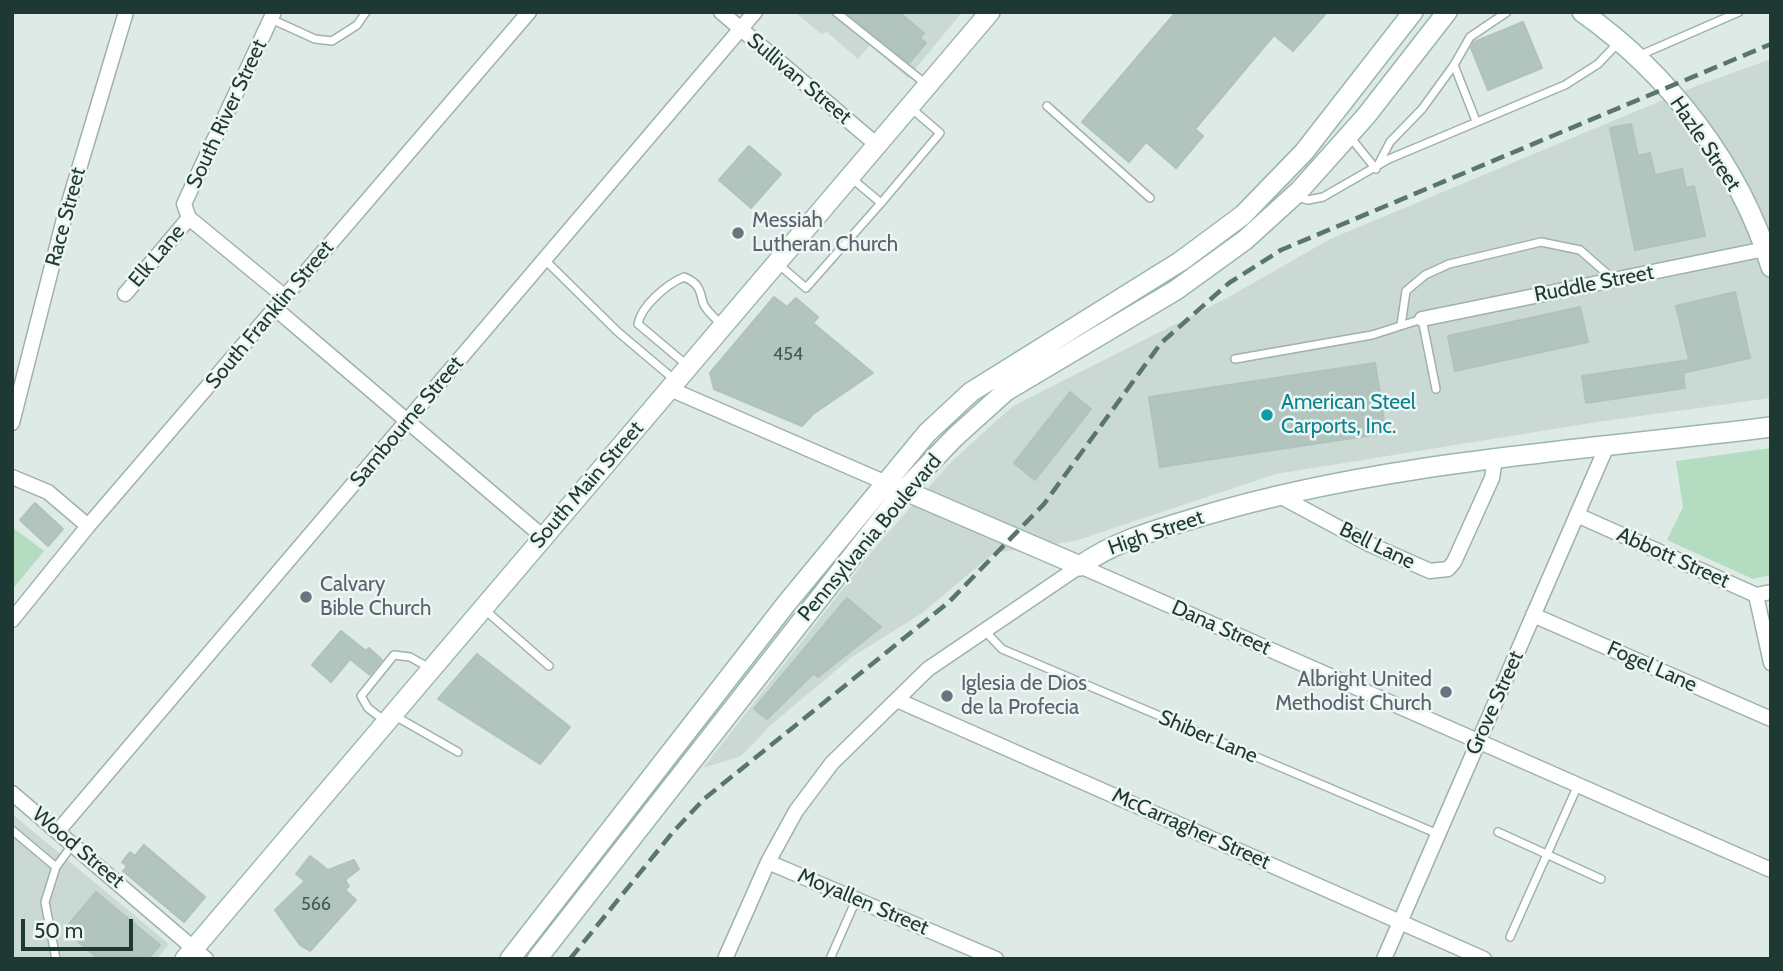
<!DOCTYPE html>
<style>
body{margin:0}
#map{position:relative;width:1783px;height:971px;overflow:hidden;background:#ddeae5;font-family:Cabin,sans-serif}
canvas{display:block}
.frame{position:absolute;inset:0;border:14px solid #1e3934;pointer-events:none}
.scale{position:absolute;left:21px;top:919px;width:112px;height:32px;box-sizing:border-box;border:4px solid #1e3934;border-top:0;padding-left:9px;font-size:21px;line-height:24px;white-space:nowrap;color:#1e3934;-webkit-text-stroke:5px #edf6f2;paint-order:stroke}
</style>
<div id="map">
<canvas width="1783" height="971"></canvas>
<div class="frame"></div>
<div class="scale">50 m</div>
</div>
<script>
const context = document.querySelector('canvas').getContext('2d');
context.lineJoin = 'round';
function fill(path, color) { context.fillStyle = color; context.fill(path, 'evenodd'); }
function strokePath(path, color, width, dash) { context.strokeStyle = color; context.lineWidth = width; context.lineCap = dash ? 'butt' : 'round'; context.setLineDash(dash || []); context.stroke(path); }
function drawText(font, color, halo, rows, align = 'center') {
  context.font = font + ' Cabin,sans-serif'; context.lineWidth = 5; context.setLineDash([]); context.textBaseline = 'middle'; context.strokeStyle = halo; context.fillStyle = color; for (const [text, x, y, turn = 0] of rows) {
    context.save(); context.translate(x, y); context.rotate((+turn || 0) * Math.PI / 180); context.textAlign = isNaN(turn) ? turn : align; if (halo) context.strokeText(text, 0, 0); context.fillText(text, 0, 0); context.restore();
  }
}
const built = new Path2D(`
 M795,12h167l-54,66 -38,-33 -12,14 -31,-27 -6,2z
 M1771,59v339l-174,24 -321,52 -201,67 -81,12 -72,60 -70,44 -80,67 -31,32 -38,12 175,-224 74,-83 61,-55 214,-108 103,-59 369,-154z
 M12,814l157,130 -12,15h-145z`);
const green = new Path2D(`
 M1771,448v127l-18,4 -86,-39 16,-33 -7,-46z
 M12,527l32,24 -32,39z`);
const building = new Path2D(`
 M846,12h53l25,21 -4,5 6,5 -17,20z
 M1176,12h151l-34,39 -19,-16 -79,94 8,7 -27,32 -30,-26 -17,20 -47,-40z
 M1523,22l19,46 -54,22 -17,-42 3,-6z
 M1631,124l7,32 12,-3 5,22 27,-6 4,19 8,-2 11,50 -70,14 -25,-122z
 M749,146l32,28 -30,34 -32,-28z
 M1735,292l15,66 -67,15 2,15 -99,15 -4,-27 107,-16 -13,-54z
 M774,297l13,10 9,-9 22,19 -5,6 60,50 -60,41 -11,12 -88,-37 -4,-16z
 M1580,307l8,35 -133,29 -7,-35z
 M1375,363l11,70 -226,34 -11,-70z
 M1070,392l21,17 -56,71 -21,-17z
 M35,503l28,26 -15,17 -28,-26z
 M847,598l34,29 -63,50 -5,-3 -46,45 -13,-10z
 M341,631l25,20 3,-3 13,12 -12,15 -20,-16 -19,23 -19,-17z
 M477,654l93,73 -30,37 -102,-65z
 M144,845l61,52 -21,25 -61,-51 4,-5 -5,-4 8,-10 5,4z
 M310,856l18,14 26,-10 5,9 -14,11 4,6 -4,4 11,10 -46,51 -10,-6 -25,-35 30,-29 -9,-7z
 M96,892l64,53 -12,14h-49l-35,-29z`);
const lane = new Path2D(`
 M836,12l90,72
 M271,19l44,20 17,2 25,-16 9,-13
 M1638,56l101,-44
 M1454,65l22,56
 M1047,106l103,92
 M1350,137l26,32
 M1378,165l12,-23 32,-33 32,-44 16,-28 37,-25
 M850,177l31,26 59,-70 -28,-24
 M1297,197l11,3 15,-3 66,-38 176,-74 33,-21 20,-21
 M544,259l74,73 58,49
 M777,263l29,25 75,-85
 M1401,325l5,-34 19,-16 24,-11 92,-22 39,8 33,29
 M1235,359l137,-24 50,-16 14,70
 M688,366l-50,-42c3,-18 29,-40 46,-47 15,6 16,13 19,26 3,8 14,17 20,23
 M485,610l64,56
 M985,631l17,18 436,185
 M395,716l63,36
 M385,721l-17,-13 -7,-12 33,-41 16,2 18,10
 M12,830l44,37 17,-23
 M1498,832l103,47
 M56,867l-11,35 11,57
 M1510,937l68,-152
 M830,959l26,-59`);
const street = new Path2D(`
 M274,12l-90,192 5,14 96,79
 M721,12l156,133
 M125,294l64,-76
 M277,310l265,226
 M1422,319l343,-70
 M670,389l214,93
 M12,423l52,-204 62,-207
 M12,477l36,15 40,34
 M1276,494l93,50 61,27 18,-2 6,-7 38,-84 3,-18
 M1577,515l179,80 15,-3
 M1756,595l15,68
 M1533,615l238,104
 M12,620l76,-94 441,-514
 M897,700l587,259
 M12,793l194,166
 M58,831l697,-819
 M768,862l228,97
 M725,959l43,-97 28,-51 36,-48 96,-94 152,-103 691,304
 M1384,959l222,-511`);
const secondary = new Path2D(`
 M1582,12c86,61 158,153 189,255
 M894,486l186,80c36,-26 80,-37 122,-50 183,-55 379,-65 569,-89
 M185,959l805,-947
 M510,959l276,-355 141,-171 44,-41 210,-131 62,-46 61,-63 109,-140
 M537,959l367,-469 51,-53 51,-46 170,-101 69,-50 54,-49 67,-75 81,-104`);
const rail = new Path2D(`
 M570,959l103,-127 31,-33 245,-197 95,-98 117,-161 68,-60 52,-33 490,-206`);
const markers = [
 [738,233,7,"#6b7280"],
 [1267,415,7,"#0f9aa8"],
 [306,597,7,"#6b7280"],
 [1446,692,7,"#6b7280"],
 [947,696,7,"#6b7280"]
];
const numberNames = [
 ["454",788,355],
 ["566",316,905]
];
const streetNames = [
 ["Sullivan Street",799,79,40],
 ["South River Street",227,114,-65],
 ["Hazle Street",1705,144,56],
 ["Race Street",66,217,-75],
 ["Elk Lane",157,256,-50],
 ["Ruddle Street",1594,284,-11],
 ["South Franklin Street",270,315,-50],
 ["Sambourne Street",407,422,-50],
 ["South Main Street",587,485,-49],
 ["High Street",1156,533,-19],
 ["Pennsylvania Boulevard",870,538,-50],
 ["Bell Lane",1377,546,26],
 ["Abbott Street",1673,558,24],
 ["Dana Street",1221,628,24],
 ["Fogel Lane",1652,667,24],
 ["Grove Street",1495,703,-66],
 ["Shiber Lane",1208,737,23],
 ["McCarragher Street",1191,829,24],
 ["Wood Street",78,848,40],
 ["Moyallen Street",863,902,23]
];
const worshipNames = [
 ["Messiah",752,221],
 ["Lutheran Church",752,245],
 ["Calvary",320,585],
 ["Bible Church",320,609],
 ["Albright United",1432,680,"right"],
 ["Methodist Church",1432,704,"right"],
 ["Iglesia de Dios",961,684],
 ["de la Profecia",961,708]
];
const cultureNames = [
 ["American Steel",1281,403],
 ["Carports, Inc.",1281,427]
];
fill(built, '#cbd9d4');
fill(green, '#b4dcc1');
fill(building, '#b2c4be');
strokePath(building, '#afc3bc', 2);
strokePath(lane, '#a0b1ac', 10);
strokePath(street, '#a0b1ac', 17);
strokePath(secondary, '#9bb6ae', 22);
strokePath(lane, '#fff', 7);
strokePath(street, '#fff', 14);
strokePath(secondary, '#fff', 19);
strokePath(rail, '#58766f', 4.5, [14, 7]);
for (const [x, y, r, color] of markers) { const dot = new Path2D(); dot.arc(x, y, r, 0, 2 * Math.PI); context.fillStyle = color; context.fill(dot); strokePath(dot, '#edf6f2', 2.5); }
drawText('18px', '#435c56', null, numberNames);
drawText('21px', '#1e3934', '#edf6f2', streetNames);
drawText('21px', '#5b616d', '#edf6f2', worshipNames, 'left');
drawText('21px', '#0d838f', '#edf6f2', cultureNames, 'left');
</script>
